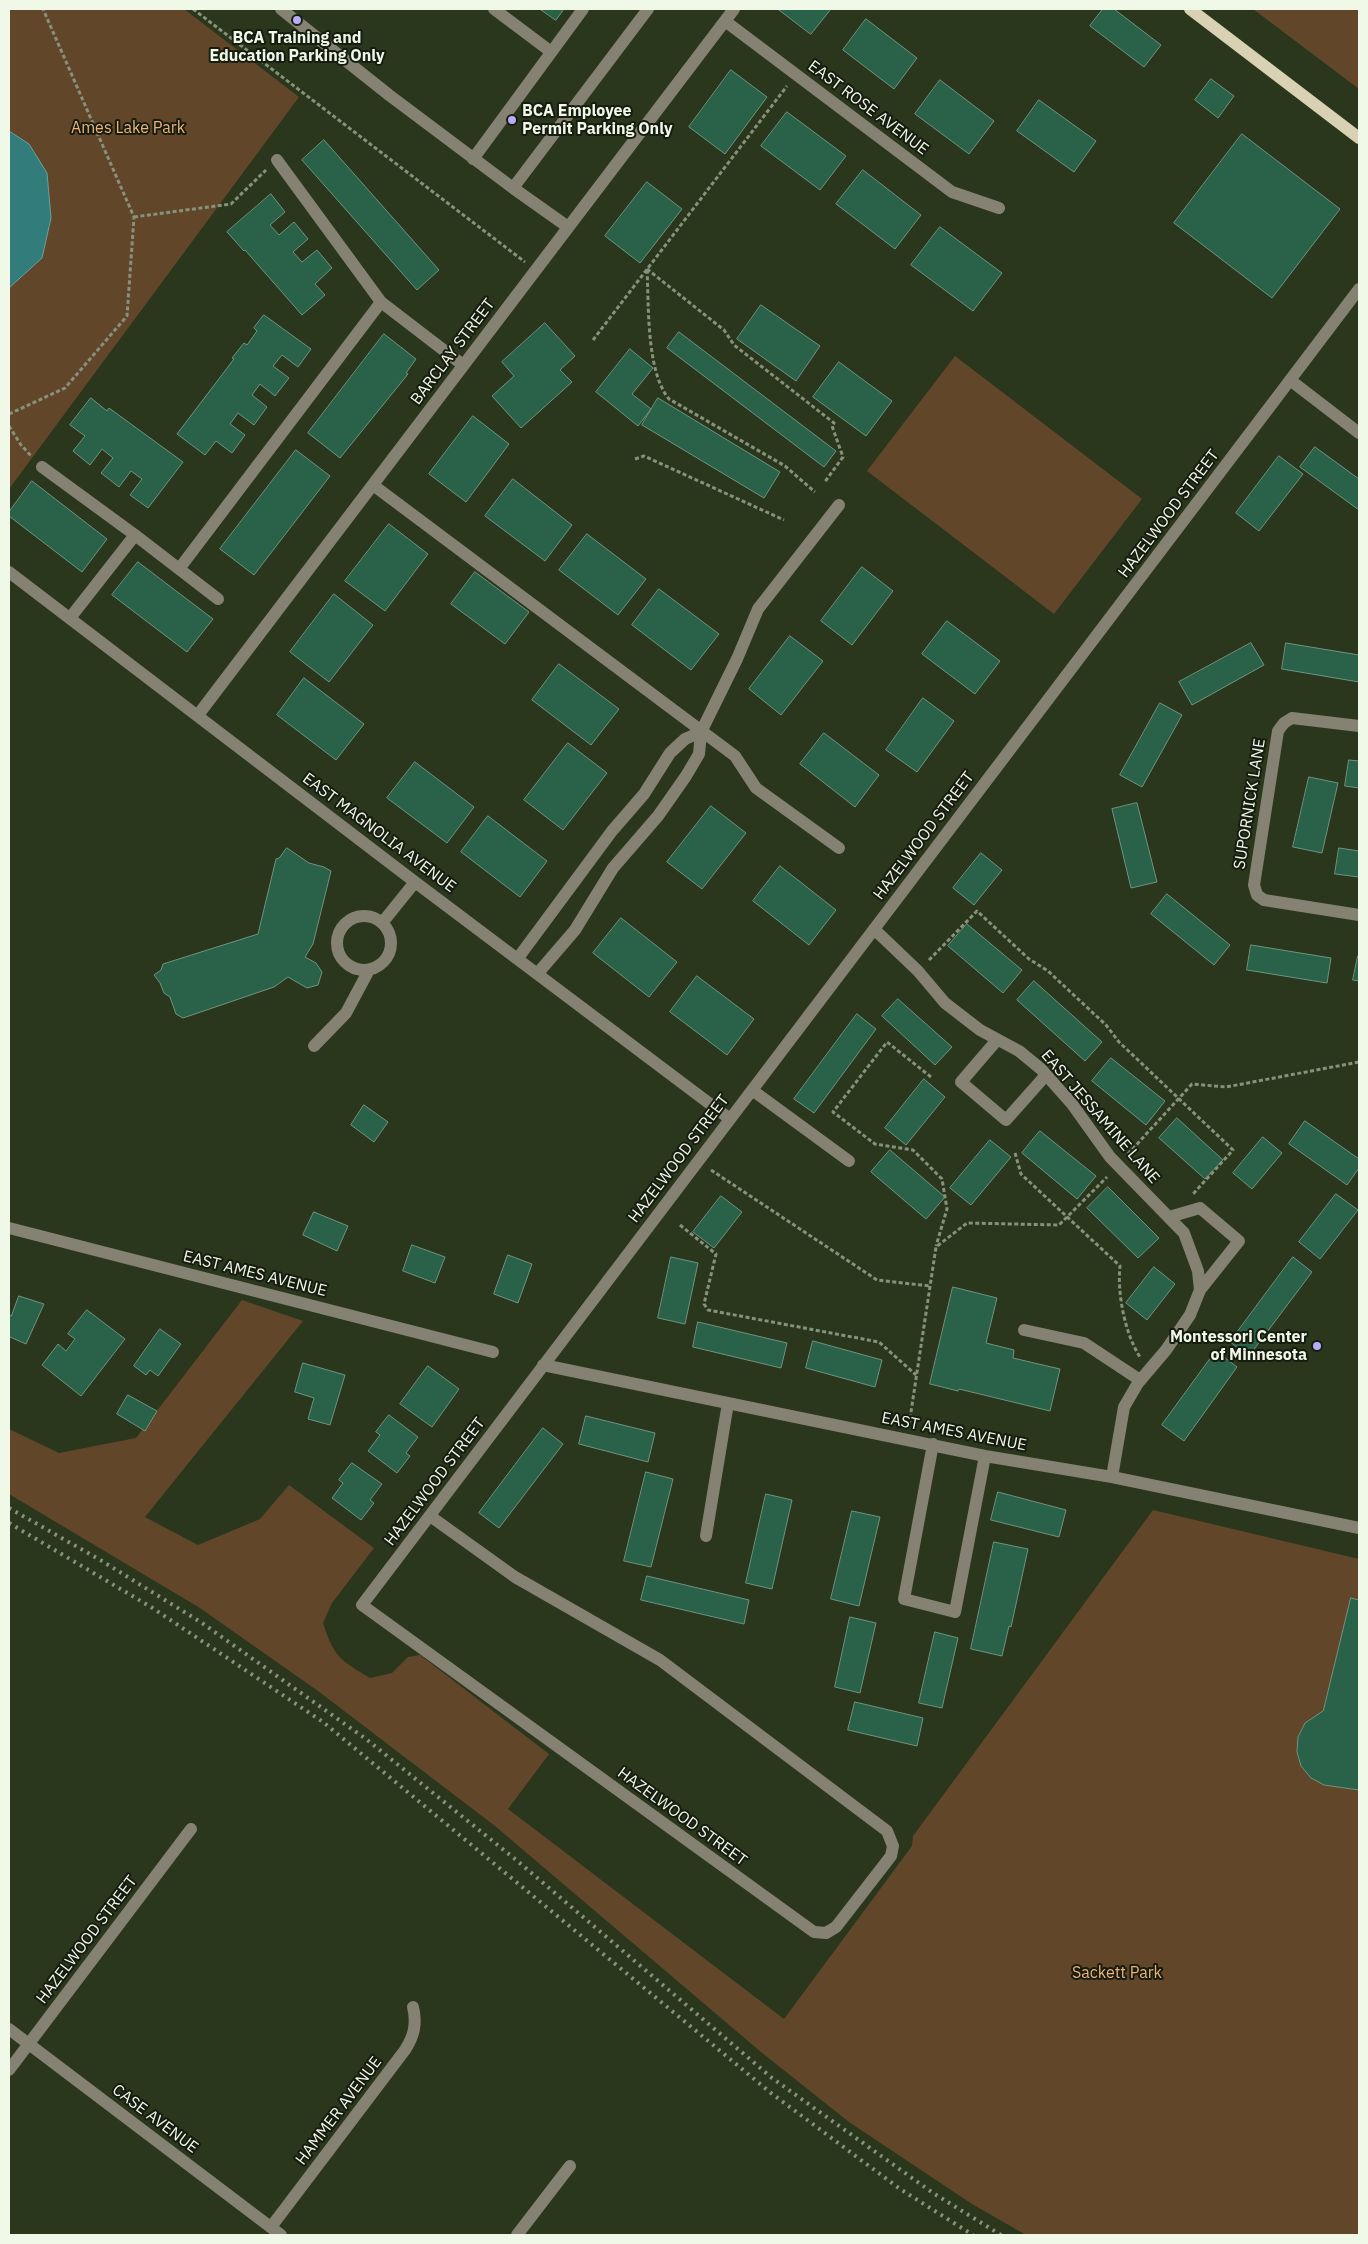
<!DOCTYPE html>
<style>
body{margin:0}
#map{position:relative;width:1368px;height:2244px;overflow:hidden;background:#2a371c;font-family:"IBM Plex Sans",sans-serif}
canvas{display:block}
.frame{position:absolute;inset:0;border:10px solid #f0f8e8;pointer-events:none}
</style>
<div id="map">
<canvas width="1368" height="2244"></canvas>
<div class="frame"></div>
</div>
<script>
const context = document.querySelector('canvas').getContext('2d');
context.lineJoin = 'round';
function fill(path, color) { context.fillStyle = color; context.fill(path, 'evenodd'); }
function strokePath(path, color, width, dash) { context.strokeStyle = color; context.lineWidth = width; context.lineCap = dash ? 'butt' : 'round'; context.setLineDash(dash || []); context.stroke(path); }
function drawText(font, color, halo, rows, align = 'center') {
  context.font = font + ' "IBM Plex Sans",sans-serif'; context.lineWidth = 4; context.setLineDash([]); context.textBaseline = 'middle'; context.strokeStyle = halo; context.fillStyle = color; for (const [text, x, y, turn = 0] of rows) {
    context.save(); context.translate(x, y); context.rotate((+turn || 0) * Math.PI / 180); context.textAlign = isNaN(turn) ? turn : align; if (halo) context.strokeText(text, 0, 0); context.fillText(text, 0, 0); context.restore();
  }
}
const green = new Path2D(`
 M9,9h175l115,88 -290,392z
 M1253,9h106v80z
 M955,356l187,143 -88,115 -187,-143z
 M242,1300l61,21 -158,196 53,28 62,-26 29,-34 85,63 -42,55 -9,20c11,34 17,37 47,55l22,-5 16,-16 12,-2 129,99 -41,55 276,210 128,-173 1,-10 240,-326 206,49v676h-333l-54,-31 -123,-82 -88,-70 -266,-226 -177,-135 -118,-83 -191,-114v-65l50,24 77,-15z`);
const water = new Path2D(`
 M9,131l20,13 18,29 4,45 -9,40 -33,30z`);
const building = new Path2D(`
 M540,9h24l-8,11z
 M778,9h53l-20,25z
 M1103,9h11l47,36 -17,22 -54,-41z
 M866,19l51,39 -23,31 -51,-39z
 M731,70l36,27 -42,57 -36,-27z
 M1211,79l23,17 -16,22 -23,-18z
 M940,80l54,41 -25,33 -54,-40z
 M1039,100l57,41 -22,31 -57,-41z
 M787,112l59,44 -26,34 -59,-44z
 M1242,134l98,75 -68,89 -98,-75z
 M324,140l115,130 -22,20 -115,-130z
 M863,170l58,45 -26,34 -59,-45z
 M647,182l35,27 -42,54 -35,-27z
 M271,194l14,18 -15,13 9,10 15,-13 14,17 -15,13 9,10 15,-12 15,18 -17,16 10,11 -23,20 -57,-65 -1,1 -17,-19z
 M940,227l62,46 -29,38 -62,-46z
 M761,305l59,41 -24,35 -59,-42z
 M264,315l47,34 -13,18 -16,-12 -9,11 16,12 -14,18 -15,-12 -8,11 15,12 -13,18 -16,-12 -8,11 15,11 -13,18 -16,-12 -11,14 -28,-21 57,-75 -2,-1 12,-15 3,2 10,-14 -3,-3z
 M545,323l30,33 -15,14 12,12 -51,46 -29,-32 22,-20 -12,-14z
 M679,332l157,119 -12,16 -157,-119z
 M384,334l32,25 -10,14 2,1 -68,84 -32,-25z
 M630,349l23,19 -21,26 19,15 -13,17 -42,-34z
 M839,362l53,39 -26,35 -53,-39z
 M91,398l16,13 2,-3 74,54 -35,46 -18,-13 12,-16 -11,-8 -12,16 -18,-14 12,-15 -11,-9 -12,16 -17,-14 12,-15 -15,-11z
 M658,398l122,74 -16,26 -122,-73z
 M473,416l36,28 -43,58 -37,-28z
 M1315,447l44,32v31l-59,-43z
 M296,450l34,26 -76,99 -34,-26z
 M1279,456l24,18 -44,57 -23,-18z
 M513,479l59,46 -27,36 -60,-45z
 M32,481l75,58 -25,33 -73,-56v-4z
 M389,524l39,30 -43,57 -40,-30z
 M587,534l59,45 -28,36 -59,-45z
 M138,562l75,57 -26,33 -75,-57z
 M862,567l31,24 -41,54 -31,-24z
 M475,572l54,40 -24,32 -54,-40z
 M659,589l60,45 -28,36 -59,-45z
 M334,594l39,31 -44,57 -39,-30z
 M947,621l53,40 -25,33 -53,-40z
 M790,636l33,25 -42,54 -32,-26z
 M1251,643l13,22 -72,40 -13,-23z
 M1286,643l73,12v27l-77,-13z
 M559,664l60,45 -28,36 -59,-45z
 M304,678l60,46 -28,36 -59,-45z
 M923,698l31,23 -37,51 -31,-22z
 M1160,703l22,12 -40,72 -22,-12z
 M824,733l55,42 -24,32 -55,-43z
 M568,743l39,30 -44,57 -39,-30z
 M1349,760l10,1v27l-14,-2z
 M415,762l59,45 -27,36 -60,-45z
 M1309,777l29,6 -16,70 -29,-6z
 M1137,803l20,79 -26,6 -19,-79z
 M711,806l35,27 -44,56 -35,-27z
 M488,816l59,45 -27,36 -59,-45z
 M287,848l22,15 15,4 7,4 -18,73 -8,13 11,6 6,9 -4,13 -11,3 -19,-11 -14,10 -91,31 -7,-4 -6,-17 -6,-4 -4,-10 -6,-8 7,-5 2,-6 95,-30 18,-75 3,-1z
 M1339,848l20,3v26l-24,-3z
 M981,853l21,17 -28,35 -21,-17z
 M780,866l56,44 -27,35 -56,-44z
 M1167,894l63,51 -16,20 -63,-51z
 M621,918l56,44 -28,35 -56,-44z
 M967,924l55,46 -19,23 -55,-47z
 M1251,945l80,13 -4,25 -80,-13z
 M1358,956h1v25l-6,-1z
 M697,976l57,43 -27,36 -57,-43z
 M1034,981l68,61 -17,19 -68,-61z
 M898,999l54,48 -17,18 -53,-49z
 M857,1014l19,15 -62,84 -20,-14z
 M1111,1058l54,43 -19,24 -54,-44z
 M924,1079l21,18 -39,48 -21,-17z
 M364,1105l24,17 -14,20 -23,-17z
 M1177,1118l46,42 -18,19 -46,-41z
 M1305,1121l54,38v9l-12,17 -58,-41z
 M1040,1131l56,45 -19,23 -55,-46z
 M1263,1137l19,16 -30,36 -19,-16z
 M990,1140l21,17 -40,48 -21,-17z
 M890,1150l55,47 -19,22 -55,-47z
 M1108,1187l51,51 -21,20 -51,-50z
 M1336,1194l22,16 -38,49 -21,-17z
 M721,1196l21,16 -28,36 -21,-16z
 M314,1212l34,14 -11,25 -34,-16z
 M412,1245l33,12 -10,26 -32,-12z
 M508,1255l24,9 -14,39 -24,-9z
 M671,1257l27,6 -13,61 -27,-6z
 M1293,1257l19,15 -63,84 -19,-14z
 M1154,1267l21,17 -28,36 -21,-17z
 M953,1287l44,11 -11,45 28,7 -1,8 47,11 -10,42 -91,-22 -1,2 -28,-7z
 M19,1296l25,8 -18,40 -16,-7 -1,3v-25l2,1z
 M87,1310l38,29 -44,57 -39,-31 16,-21 8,7 9,-12 -7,-5z
 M698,1322l89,21 -6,25 -88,-21z
 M160,1329l21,15 -23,32 -8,-6 -4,5 -12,-9z
 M813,1341l69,19 -7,27 -69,-19z
 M1216,1351l21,16 -53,74 -22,-16z
 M303,1363l42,12 -15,50 -22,-6 6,-21 -19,-6z
 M428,1366l31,23 -27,38 -32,-23z
 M128,1395l29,16 -12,20 -28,-17z
 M389,1415l29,22 -12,16 4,3 -13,17 -29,-22 12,-16 -4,-3z
 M586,1416l69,17 -7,29 -69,-18z
 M543,1428l20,16 -64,84 -20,-15z
 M352,1463l30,21 -12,16 4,3 -13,17 -29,-22 11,-15 -4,-3z
 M646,1472l27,7 -22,88 -27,-6z
 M998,1492l68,18 -7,27 -68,-17z
 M766,1494l26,6 -20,89 -26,-6z
 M852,1511l28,6 -21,89 -28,-7z
 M994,1542l34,7 -17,78 -2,-1 -7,30 -31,-7z
 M647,1576l102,24 -5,24 -103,-24z
 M1351,1598l8,2v190l-35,-5 -13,-7 -10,-12 -4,-14 1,-15 7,-14 18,-12z
 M850,1617l26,6 -16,70 -25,-6z
 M935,1632l23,6 -16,70 -23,-5z
 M855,1702l68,16 -6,28 -69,-16z`);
const path = new Path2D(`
 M193,9l332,253
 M134,217l97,-13 35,-34
 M647,269l77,61 10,15 100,78 -2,3 11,31 -19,26
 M647,270c2,36 -1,101 22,129l116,67 30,26
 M593,340l194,-254
 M9,414l56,-26 62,-72 7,-99 -91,-208
 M9,426l12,19 11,12
 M635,459l9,-3 140,64
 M929,960l48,-49 52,48 19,12 58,54 13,17 114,108 -40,44
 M931,1077l-44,-35 -54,70 42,32 38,6 29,29 5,30 -11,37
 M1015,1153l6,21 99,92c-3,27 5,68 20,91
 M1128,1154l64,-70 34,3 133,-25
 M711,1170l166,110 53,6
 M680,1225l36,29 -12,50 4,6 171,32 37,33
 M909,1425l27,-178 31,-24 92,2 48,-48`);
const minor = new Path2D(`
 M281,9l108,86 124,93 135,-179
 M494,9l56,42
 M725,21l227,171 47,16
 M473,159l110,-150
 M277,160l104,142 82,63
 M513,188l55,39
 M1290,380l69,53
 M42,467l93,68 83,64
 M373,485l362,271 21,32 83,60
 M179,569l202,-267
 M9,572l406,310 315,237
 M70,618l65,-83
 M198,715l536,-706
 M1359,726l-67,-8 -8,5 -6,8 -24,154 3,10 7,5 95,15
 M337 943a27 27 0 1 1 54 0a27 27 0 1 1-54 0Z
 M382,923l33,-41
 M874,929l44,42 27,32 35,27 39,21 22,18 31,35 38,53 74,76 14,38 2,19 -10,25 -24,35 -28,33 -14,24 -12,70
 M518,958l94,-127 32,-37 26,-41 15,-14 16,-7
 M538,973l37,-43 38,-62 45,-52 28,-40 13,-22 2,-22 36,-73 21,-50 81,-104
 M997,1040l-36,42 45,38 40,-45
 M314,1046l32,-33 23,-43
 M752,1090l97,71
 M1169,1217l31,-9 39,33 -39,49
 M9,1228l484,124
 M1024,1330l60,13 56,37
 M543,1365l442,91 127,21 247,51
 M933,1444l-29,155 51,13 30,-156
 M430,1516l85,61 145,83 227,171 6,15 -2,10 -55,71 -10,6 -12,-1 -452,-327 997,-1316
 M706,1536l22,-133
 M9,2029l272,206
 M9,2070l182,-241
 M271,2227l134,-177c9,-14 12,-26 8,-43
 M517,2235l53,-69`);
const major = new Path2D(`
 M1190,9l169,129`);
const rail = new Path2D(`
 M9,1508l93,53 100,62 164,116 149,120 257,219 161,115 68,42
 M9,1523l142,84 172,115 448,371 129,96 73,46`);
const markers = [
 [297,20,5,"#b8abf7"],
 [512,120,5,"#b8abf7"],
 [1317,1346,5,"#b8abf7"]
];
const poiNames = [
 ["BCA Training and",297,38],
 ["Education Parking Only",297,56],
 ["BCA Employee",522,111,"left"],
 ["Permit Parking Only",522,129,"left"],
 ["Montessori Center",1307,1337,"right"],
 ["of Minnesota",1307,1355,"right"]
];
const streetNames = [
 ["EAST ROSE AVENUE",868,108,37],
 ["BARCLAY STREET",453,352,-53],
 ["HAZELWOOD STREET",1169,514,-53],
 ["SUPORNICK LANE",1250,804,-81],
 ["EAST MAGNOLIA AVENUE",379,833,37],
 ["HAZELWOOD STREET",924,836,-53],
 ["EAST JESSAMINE LANE",1100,1117,49],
 ["HAZELWOOD STREET",679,1159,-53],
 ["EAST AMES AVENUE",255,1274,14],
 ["EAST AMES AVENUE",954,1432,11],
 ["HAZELWOOD STREET",435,1482,-53],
 ["HAZELWOOD STREET",682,1817,36],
 ["HAZELWOOD STREET",87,1940,-53],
 ["HAMMER AVENUE",339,2111,-53],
 ["CASE AVENUE",155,2119,37]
];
const parkNames = [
 ["Ames Lake Park",128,128],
 ["Sackett Park",1117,1973]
];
fill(green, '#62462a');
fill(water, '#327c7c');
strokePath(water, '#6ba19c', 1);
fill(building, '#2a6249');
strokePath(building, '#709381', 1);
strokePath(path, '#87927c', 3, [4, 2.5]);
strokePath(minor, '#858273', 12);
strokePath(major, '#d8d1b4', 12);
strokePath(rail, '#88937d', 4, [2.5, 5]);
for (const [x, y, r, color] of markers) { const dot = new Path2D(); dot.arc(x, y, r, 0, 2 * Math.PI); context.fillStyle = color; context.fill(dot); strokePath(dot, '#161c10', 2); }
drawText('bold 16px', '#f0f8e8', '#161c10', poiNames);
drawText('16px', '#f0f8e8', '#161c10', streetNames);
drawText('16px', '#efb378', '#161c10', parkNames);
</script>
